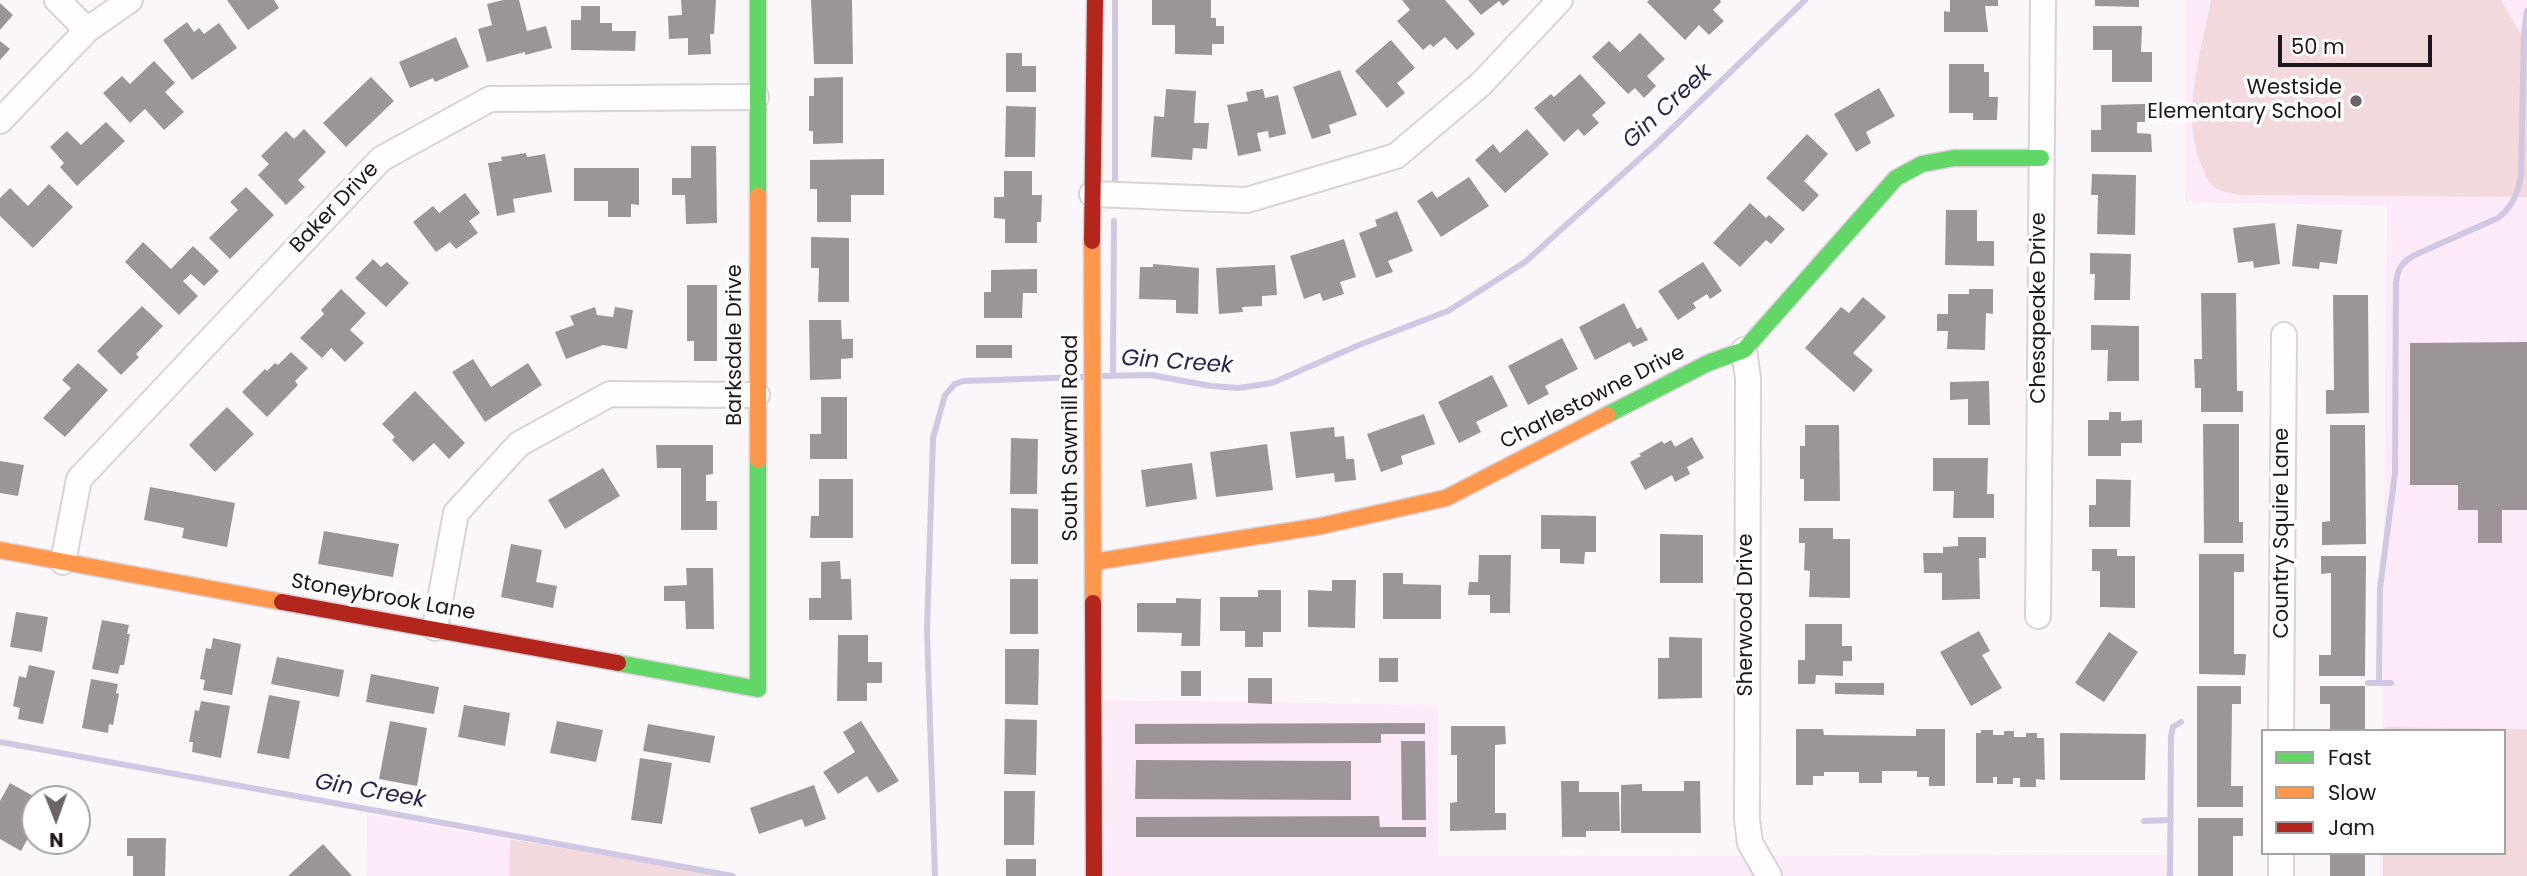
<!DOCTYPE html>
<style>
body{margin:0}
#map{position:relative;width:2527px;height:876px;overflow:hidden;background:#fbf6fa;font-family:Poppins,sans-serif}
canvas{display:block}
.legend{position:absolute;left:2261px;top:729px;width:245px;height:126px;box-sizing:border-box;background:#fff;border:2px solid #a5a2a4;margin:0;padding:9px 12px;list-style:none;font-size:21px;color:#1e161c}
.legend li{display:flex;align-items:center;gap:14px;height:35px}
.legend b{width:35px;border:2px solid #a5a2a4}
.north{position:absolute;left:21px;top:785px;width:70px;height:70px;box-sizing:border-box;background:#fff;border:2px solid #a5a2a4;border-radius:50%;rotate:179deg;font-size:19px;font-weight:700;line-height:28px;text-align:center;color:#1e161c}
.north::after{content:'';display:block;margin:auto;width:24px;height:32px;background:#6b646a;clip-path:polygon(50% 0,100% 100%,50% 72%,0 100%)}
.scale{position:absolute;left:2278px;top:35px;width:154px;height:32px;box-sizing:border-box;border:4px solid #1e161c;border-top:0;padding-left:9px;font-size:21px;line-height:24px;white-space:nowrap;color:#1e161c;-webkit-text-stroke:5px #fff;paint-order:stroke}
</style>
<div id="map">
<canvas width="2527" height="876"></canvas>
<ul class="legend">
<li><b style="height:9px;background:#63d668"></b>Fast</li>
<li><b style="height:9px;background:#ff974d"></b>Slow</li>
<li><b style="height:9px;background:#b3261e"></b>Jam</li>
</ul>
<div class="north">N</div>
<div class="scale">50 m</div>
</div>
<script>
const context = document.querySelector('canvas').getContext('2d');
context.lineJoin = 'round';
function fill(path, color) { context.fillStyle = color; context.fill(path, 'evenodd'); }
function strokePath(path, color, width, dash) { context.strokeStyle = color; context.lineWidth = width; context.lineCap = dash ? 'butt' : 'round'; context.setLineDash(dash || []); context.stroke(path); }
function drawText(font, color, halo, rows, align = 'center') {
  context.font = font + ' Poppins,sans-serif'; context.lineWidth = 7; context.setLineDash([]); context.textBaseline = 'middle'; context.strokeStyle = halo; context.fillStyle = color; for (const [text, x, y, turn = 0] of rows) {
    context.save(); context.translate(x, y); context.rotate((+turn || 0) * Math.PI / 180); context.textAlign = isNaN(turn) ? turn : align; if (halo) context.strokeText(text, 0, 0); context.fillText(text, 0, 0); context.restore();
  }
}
const built = new Path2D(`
 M2186,0h341v876h-147v-23h124v-122h-122l5,-525 -202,-4z
 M1104,700l334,5v151l730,-1v21h-1063z
 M367,814l143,25 -1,37h-143z`);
const green = new Path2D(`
 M2211,0h290l26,45v152l-287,-2c-10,-2 -23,-3 -30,-12 -3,-3 -5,-10 -7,-14 -24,-51 -2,-116 8,-169z
 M2385,727l142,2v147h-144v-23h121v-122h-119z
 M510,839l212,37h-213z`);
const stream = new Path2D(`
 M1115,183v-183
 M1104,376l47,-1 60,11 28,2 33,-5 87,-38 89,-34 77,-49 131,-118 149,-144
 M1113,376l1,-155
 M2368,683h23
 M2379,683l1,-95 15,-115 1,-191c2,-15 7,-21 21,-28l81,-36c15,-12 19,-23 23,-42l3,-144 3,-21
 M0,742l733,134
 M2144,821l27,-1
 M935,876l-8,-246 6,-192 12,-43 10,-11 8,-3 120,-4
 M2170,876l1,-140 2,-9 8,-5`);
const building = new Path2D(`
 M227,0h47l5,8 -31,22z
 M503,0h16l8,31 19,-5 6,22 -27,7v-3l-38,10 -9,-33 14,-4 -5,-21z
 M681,0h35l-2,34h-4l1,20 -23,1v-17l-19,1 -1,-23 14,-1z
 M811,0h41l1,64h-39z
 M1152,0h59v18h5v8h8v18h-12v11l-37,-1v-29h-23z
 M1402,0h43l30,34 -18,16 -12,-13 -12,10 -3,-3 -7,6 -26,-29 13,-11z
 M1468,0h42l-7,6 -4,-5 -18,14z
 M1649,0h71l1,2 -8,8 11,11 -15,14 -10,-10 -14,15 -38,-38z
 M1950,0h48v6h-13l3,26h-44v-21l6,1z
 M2095,0h44v7l-44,-1z
 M0,3l13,12 -13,15z
 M581,6h19v17h12v8h24l-1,20 -64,-1v-30h10z
 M187,22l7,10 5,-4 5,6 15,-11 18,25 -45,32 -29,-40z
 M2093,26h49l-1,26h11v30h-40v-32h-19z
 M1640,33l25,26 -18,17 9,10 -12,12 -9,-10 -7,6 -36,-37 17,-16 11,11z
 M456,37l13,30 -34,15 -2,-4 -23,10 -11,-26z
 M1391,40l24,28 -18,15 8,10 -18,15 -32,-37z
 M0,41l10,8 -10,11z
 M1006,53h16v13h14v26h-30z
 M154,61l21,22 -10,9 19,20 -20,18 -19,-21 -15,14 -27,-30 19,-17 8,8z
 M1949,64h35v8h5v25h9l-1,23h-24v-7h-24z
 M1340,70l17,45 -28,10 2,8 -19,6 -19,-52z
 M1580,74l26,29 -14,12 7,8 -15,13 -6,-7 -14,13 -30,-34 17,-14 3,3z
 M371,77l23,24 -48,46 -23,-24z
 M843,77v66l-30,1v-13h-4v-35h5v-18z
 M1879,88l16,28 -29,16 5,11 -15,9 -22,-38z
 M1166,89l30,2 -2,32h15l-2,26 -14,-1 -1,12 -41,-3 3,-41 10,1z
 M1263,89l2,9 13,-3 8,39 -17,4 -1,-7 -11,2 4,18 -23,5 -11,-51 21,-4 -2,-9z
 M2145,104v18h-8v11l14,1 1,18h-61v-22h10v-25z
 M1006,106l30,1 -1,50h-30z
 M106,122l19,19 -48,45 -17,-19 4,-4 -14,-16 17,-16 14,14z
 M304,129l22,23 -28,28 7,7 -19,18 -28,-30 11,-11 -8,-8 25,-25 8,8z
 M1527,129l22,25 -44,39 -30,-33 18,-16 7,9z
 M1807,134l21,20 -24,27 15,14 -16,17 -37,-34z
 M691,146h25l1,77 -31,1 -1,-29h-13v-17h19z
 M526,153l1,4 18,-3 7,38 -39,7 2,13 -18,4 -9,-53 14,-2 -1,-4z
 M884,159v36h-33v27h-34v-33h-7v-29z
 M574,168h65v37l-8,-1v13h-23v-16h-34z
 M1004,171h28v24h10l-1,27h-4v21h-32v-24l-11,-1v-21h10z
 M2092,174l44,1 -1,60 -38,-1 1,-39h-7z
 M1469,177l20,29 -48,31 -24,-36 15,-10 5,7z
 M49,184l24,23 -40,41 -33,-32v-18l10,-10 18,18z
 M246,187l28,28 -44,44 -21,-21 29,-28 -8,-8z
 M465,193l15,20 -11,8 9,12 -22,16 -6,-7 -14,10 -23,-30 20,-16 6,7z
 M1750,203l16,15 3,-3 16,14 -14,15 -5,-4 -26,27 -27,-24z
 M1946,210h31v31h17v25l-49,-1z
 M1397,211l16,40 -25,10 5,11 -17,6 -17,-45 18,-7 -2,-6z
 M2275,223l5,41 -26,4 -1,-7 -15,2 -5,-35z
 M2297,224l45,6 -5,34 -17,-2 -1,7 -27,-3z
 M811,237l38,1v64h-31l1,-34h-8z
 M1344,239l12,38 -16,5 4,12 -21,7 -3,-8 -16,6 -14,-43z
 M143,242l28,27 22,-23 26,25 -15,15 -13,-12 -8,7 15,15 -19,19 -54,-53z
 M2090,253l41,1 -1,46h-36l1,-26h-5z
 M373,259l8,8 6,-5 22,21 -23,24 -31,-29z
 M1703,262l19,29 -12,8 -3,-5 -14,9 3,5 -18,12 -20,-29z
 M1153,264l46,4 -1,46 -22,-1v-13l-37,-1 1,-32h13z
 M1275,265l2,30 -15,1v10l-20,1 1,5 -24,2 -3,-46z
 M1037,269v24h-14l-1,25h-38v-26h7v-22z
 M687,285h30v76h-23v-20h-7z
 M341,289l25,24 -16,17 14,13 -19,19 -14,-14 -9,10 -22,-20 24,-24 -3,-4z
 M1969,289h24v25l-7,-1 -1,37 -38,-1 1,-18h-11v-17h11v-20h21z
 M2201,293h35l1,98h6v21h-42v-24h-6l-1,-29h8z
 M2333,295h35l1,118 -43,1v-24h8z
 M1863,297l23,20 -33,36 20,17 -19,22 -49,-44 36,-41 8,6z
 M1624,303l13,26 4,-2 7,13 -15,7 -3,-5 -35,18 -16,-33z
 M142,306l21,20 -27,28 3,3 -18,18 -24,-24z
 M595,307l2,8 16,2 2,-10 18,3 -6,39 -24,-4 -37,14 -11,-27 19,-7 -4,-9z
 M809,320h32l1,19h11v19l-12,1v20l-31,1z
 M2091,325l48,1v55h-32l1,-31h-17z
 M1562,338l16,31 -33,17 4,8 -21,11 -20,-39z
 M2527,342v168h-25v33h-24v-33h-20v-25h-48v-142z
 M976,345h36v13h-36z
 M291,352l17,16 -13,13 3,4 -31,32 -25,-25 23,-23 2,2 8,-8 3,2z
 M473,359l18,28 37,-24 14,22 -57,37 -33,-50z
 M78,363l30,27 -43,47 -22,-19 28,-30 -9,-8z
 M1492,375l16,31 -32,16 5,10 -22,11 -21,-41z
 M1989,381l1,44h-22v-26l-18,1v-18z
 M415,391l50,52 -16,16 -15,-16 -21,19 -21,-22 3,-3 -13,-13z
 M821,397h26v62h-37v-25h11z
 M227,407l27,27 -39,38 -26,-27z
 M2109,412h12v9l21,-1v23h-21v13h-33v-36h21z
 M1424,414l11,30 -34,12 2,8 -22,8 -14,-38z
 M2203,424h36v98h4v21h-39z
 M1805,425h34l1,76h-36v-22h-4v-33h5z
 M2330,425h35l1,119 -44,1v-23l8,-1z
 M1334,427l1,10 9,-1 2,23h8l2,21 -21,2 -1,-9 -38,5 -6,-46z
 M1692,437l12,21 -17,9 3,7 -15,8 -3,-7 -27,15 -15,-28 11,-6 -2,-2 23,-13 2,3 7,-4 4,7z
 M1011,438l27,1 -1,55h-27z
 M1267,444l6,46 -57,7 -6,-45z
 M656,445h57v29l-7,1v26h11v29h-36v-62h-24z
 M1933,458h55l-1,36h7v24h-41l1,-27h-21z
 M0,461l24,4 -6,31 -18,-3z
 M1192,463l5,36 -51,8 -5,-37z
 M603,468l17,28 -55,33 -17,-29z
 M819,479h34v59h-43l1,-22h8z
 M2096,479l35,1 -1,47h-41v-22h7z
 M150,487l85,16 -8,44 -45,-9 2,-10 -40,-8z
 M1011,508l27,1v55h-27z
 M1541,515l55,1v36h-11l-1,12 -24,-1v-14h-19z
 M1799,528h34v11h17v59l-41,-1 1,-26 -6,-1 1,-27h-6z
 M324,531l75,13 -6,33 -75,-13z
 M1660,534l43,1v48h-43z
 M1958,537h28v21h-7l1,41 -38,1v-27h-18l-1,-20h20v-6l15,-1z
 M511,544l31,6 -6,32 21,4 -4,22 -52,-11z
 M2092,549h25v7h18v52l-35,-1v-36h-8z
 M2199,554h45v18h-10v82h12l-1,21 -46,-1z
 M1479,555h32l-1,58h-20v-18h-22l1,-13h9z
 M2321,556h45l-1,120h-46v-21h12v-82l-10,1z
 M840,561l1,18h10l1,41h-43v-22h12v-36z
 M686,568h27l1,61h-28l-1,-28h-21v-15l23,-1z
 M1383,573h20v11l38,1v34h-58z
 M1010,579h28v55h-28z
 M1332,580h24l-1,48 -47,-1v-37l24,1z
 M1258,590h23v42h-18v15h-18v-16h-25v-34h38z
 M1176,598l25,1 -1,47h-19l1,-13 -45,-1v-29h39z
 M16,612l32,5 -6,35 -32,-5z
 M102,620l27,5 -2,9h3l-6,31h-4l-2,9 -26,-5z
 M1805,624h37v22h10v15h-9v15l-27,-1 -1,9h-17v-24h7z
 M1979,631l11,20 -8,4 20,33 -31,18 -31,-54z
 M2109,632l29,20 -34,50 -29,-19z
 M838,635h30v27h14v21h-15v18h-30z
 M1669,637l33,1v60l-44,1v-41h11z
 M213,638l28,6 -9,51 -29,-5 2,-10 -5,-1 6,-31 5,1z
 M1005,649h34l-1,56 -33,-1z
 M277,657l67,13 -5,27 -68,-13z
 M1379,658h19v24h-19z
 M29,665l26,6 -12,53 -25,-5 2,-11 -7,-2 6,-30 7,2z
 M1181,671h20v25h-20z
 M371,674l68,13 -5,27 -68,-12z
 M1248,678h24v26l-24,-1z
 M91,679l27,5 -2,9 3,1 -6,31 -4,-1 -1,9 -26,-5z
 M1835,683h49v12l-49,-1z
 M2197,686h44v18h-9l-1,82h12v21h-46z
 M2320,686h45v45h-35v-27h-10z
 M269,695l31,6 -11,58 -32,-6z
 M201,701l29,5 -9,52 -29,-6 1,-10h-4l6,-32 4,1z
 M464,705l46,8 -5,33 -47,-9z
 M1005,719l32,1 -1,55 -32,-1z
 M390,721l37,7 -10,58 -38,-7z
 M557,721l46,9 -7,32 -46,-9z
 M861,721l38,60 -21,12 -11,-17 -29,18 -15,-22 32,-20 -12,-20z
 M1425,723v11h-44v9l-246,1v-20z
 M648,724l67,12 -5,27 -67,-12z
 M1451,726h54l1,18 -11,1v68h11v17l-56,1v-28l7,-1v-47h-6z
 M1796,729h27l1,6 92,1v-7h29v57h-16v-9h-12v-6h-35v12h-23v-11h-35v4h-11v9h-17z
 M1981,730h12v5h11v-4h10v6h12v-4h11v5h7l1,42 -9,-1v8h-16v-9h-7v6h-16v-7h-4v6h-17v-50h5z
 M2060,733l86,1 -1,46h-85z
 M1401,741h24l1,79h-24z
 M640,758l32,5 -10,61 -31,-4z
 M1136,760l215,1v39l-216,-1z
 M1561,781h18v11h40l1,39h-34v6h-24z
 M1684,781h16l1,52h-80v-48l21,-1v7h42z
 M10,783l25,14v28l-14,26 -21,-12v-38z
 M814,785l12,34 -21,8 -3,-8 -43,15 -9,-26z
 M1004,791h31l-1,54h-30z
 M1379,816l1,11h46v10h-290v-20z
 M2198,818h45v18h-10v40h-35z
 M127,838h39l-1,38h-32v-20h-6z
 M323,844l29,32h-64z
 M2330,853h35v23h-35z
 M1006,859h30v17h-30z`);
const street = new Path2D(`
 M57,0l30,30
 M0,121l87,-91 43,-30
 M1092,194l155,6 149,-44 85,-72 79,-84
 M1744,350l4,28 -1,442 3,23 19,33
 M63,562l16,-83 302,-320 109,-60 266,-2
 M2038,616l5,-616
 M435,628l21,-115 63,-69 91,-50 147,1
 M2281,731l3,-396
 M2281,876v-23`);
const fast = new Path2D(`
 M758,0v196
 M1607,415l101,-52 36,-13 152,-172 26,-14 32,-6h87
 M618,663l140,26v-229`);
const slow = new Path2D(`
 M758,196v264
 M1092,241l1,362
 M0,550l282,52
 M1094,562l227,-36 125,-28 161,-83`);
const jam = new Path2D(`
 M1092,241l3,-241
 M282,602l336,61
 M1093,603l1,273`);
const markers = [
 [2356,101,7,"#6b646a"]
];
const poiNames = [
 ["Westside",2342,89],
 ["Elementary School",2342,113]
];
const streetNames = [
 ["Baker Drive",335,208,-46],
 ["Chesapeake Drive",2040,308,-90],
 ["Barksdale Drive",736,345,-90],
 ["Charlestowne Drive",1593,398,-27],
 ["South Sawmill Road",1072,438,-90],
 ["Country Squire Lane",2283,533,-90],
 ["Stoneybrook Lane",383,598,10],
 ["Sherwood Drive",1747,615,-90]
];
const waterNames = [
 ["Gin Creek",1668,107,-43],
 ["Gin Creek",1177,363,4],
 ["Gin Creek",370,792,10]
];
fill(built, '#fdeaf8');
fill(green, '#f1d9dc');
strokePath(stream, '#d0c8e2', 6);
fill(building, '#9b9598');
strokePath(street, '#d9d2d7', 28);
strokePath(fast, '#d9d2d7', 19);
strokePath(slow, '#d9d2d7', 19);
strokePath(jam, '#d9d2d7', 19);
strokePath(street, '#fefefe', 24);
strokePath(fast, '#63d668', 16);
strokePath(slow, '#ff974d', 16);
strokePath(jam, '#b3261e', 16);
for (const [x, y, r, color] of markers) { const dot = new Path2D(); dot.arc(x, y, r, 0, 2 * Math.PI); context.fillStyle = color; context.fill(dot); strokePath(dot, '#fff', 2.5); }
drawText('21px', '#1e161c', '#fff', poiNames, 'right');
drawText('21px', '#1e161c', '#fff', streetNames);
drawText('italic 23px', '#30224e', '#fff', waterNames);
</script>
